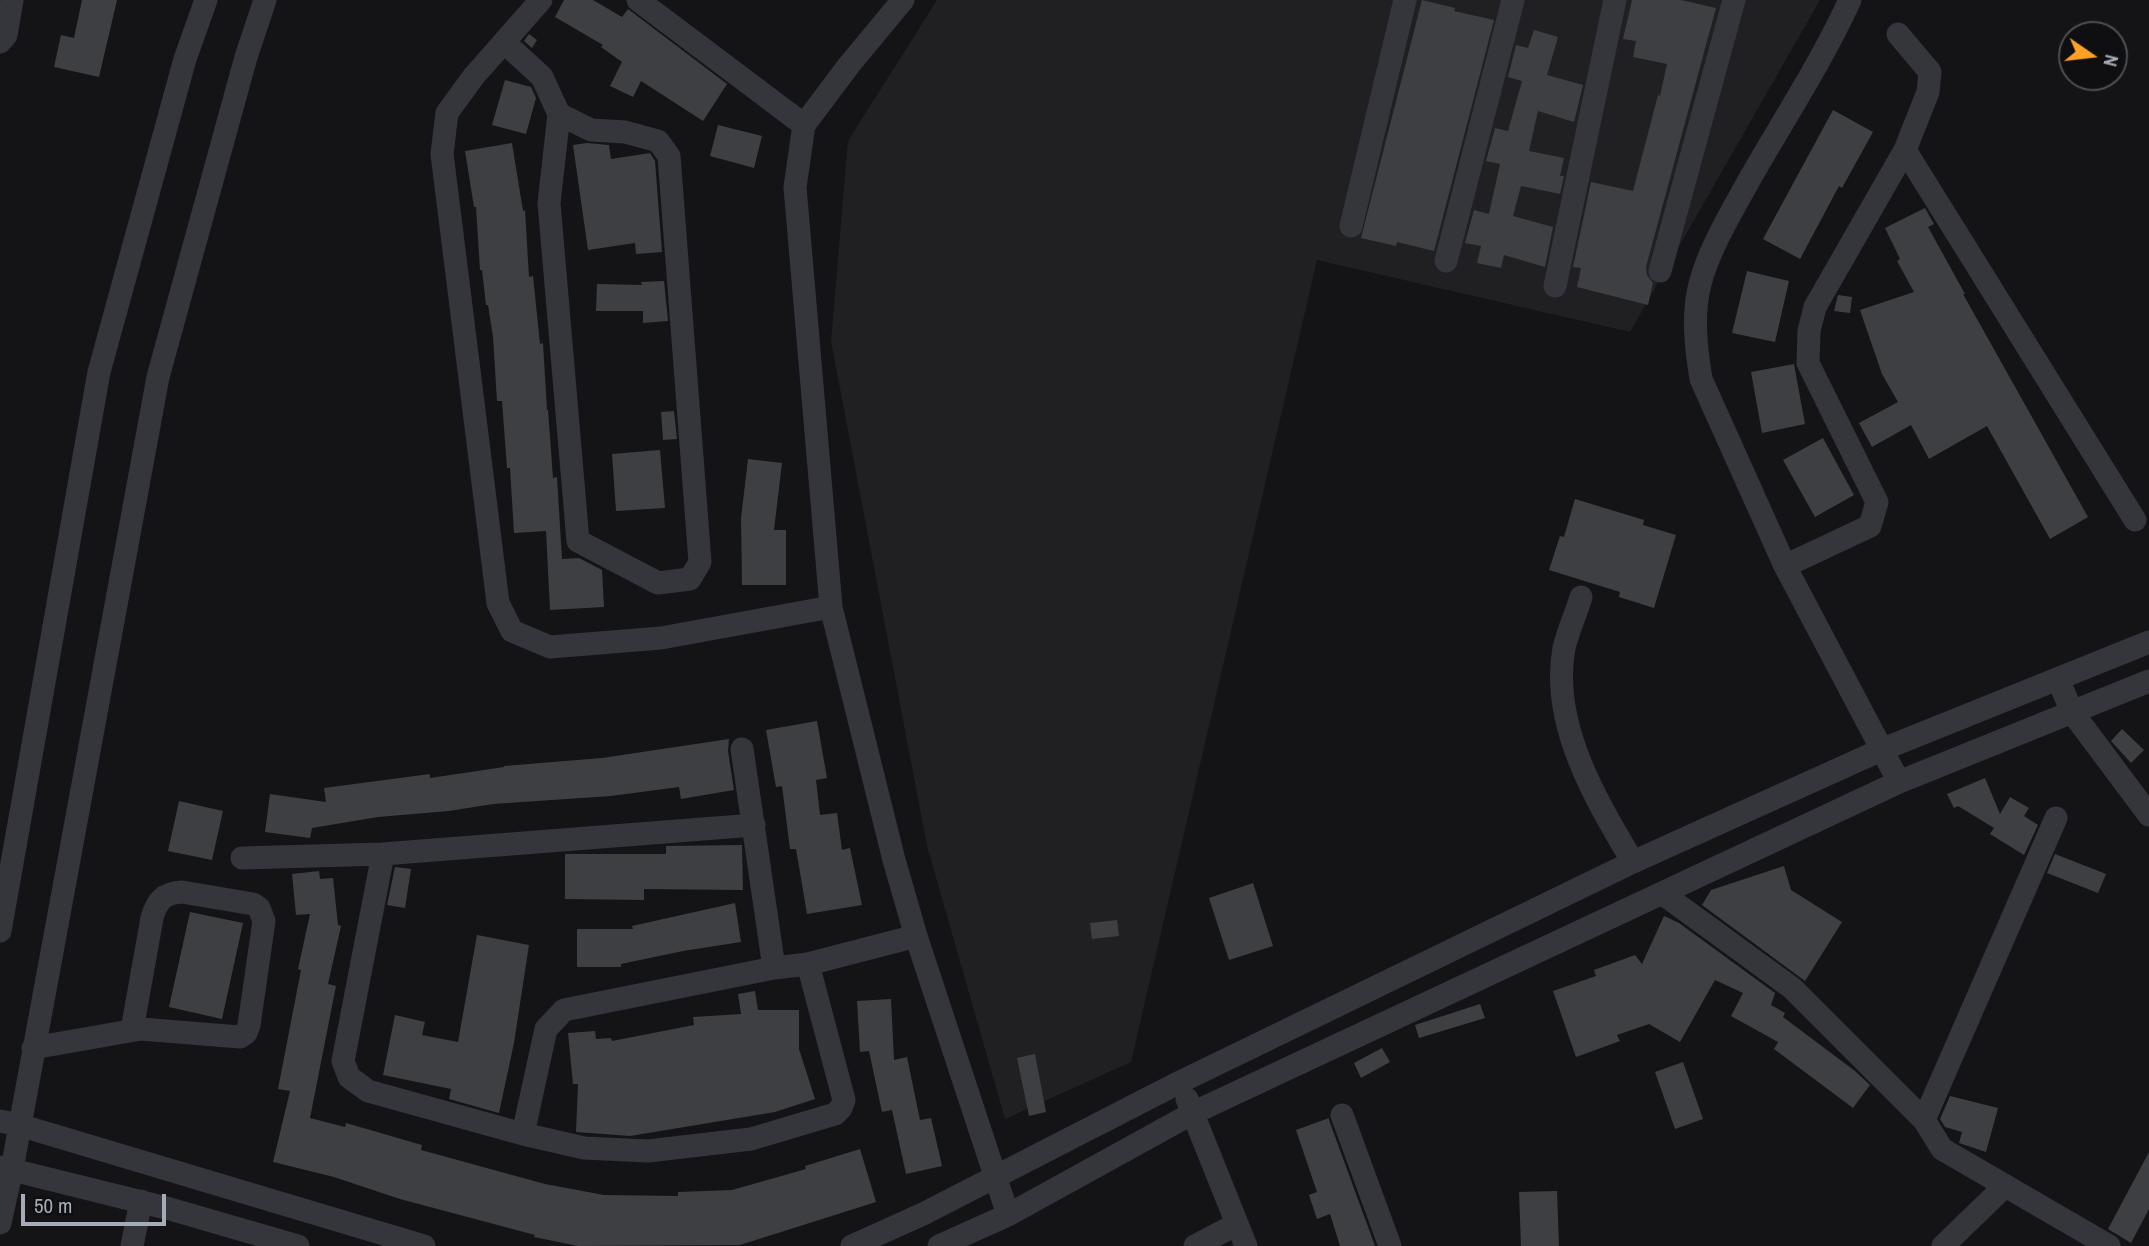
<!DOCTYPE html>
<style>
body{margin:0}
#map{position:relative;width:2149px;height:1246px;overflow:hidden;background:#141416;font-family:"Archivo Narrow",sans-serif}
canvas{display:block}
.north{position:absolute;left:2058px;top:21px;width:70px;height:70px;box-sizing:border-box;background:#0f0f11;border:2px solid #4b4e53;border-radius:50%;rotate:104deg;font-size:19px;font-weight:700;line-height:28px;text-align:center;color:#a5acb7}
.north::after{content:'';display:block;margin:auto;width:24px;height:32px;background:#fea125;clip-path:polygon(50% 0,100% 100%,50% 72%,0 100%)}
.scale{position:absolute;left:21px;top:1194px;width:145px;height:32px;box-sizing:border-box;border:4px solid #a5acb7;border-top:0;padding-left:9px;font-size:21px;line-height:24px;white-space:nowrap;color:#a5acb7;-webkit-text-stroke:5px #0f0f11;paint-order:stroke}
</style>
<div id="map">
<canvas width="2149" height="1246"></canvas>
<div class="north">N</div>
<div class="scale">50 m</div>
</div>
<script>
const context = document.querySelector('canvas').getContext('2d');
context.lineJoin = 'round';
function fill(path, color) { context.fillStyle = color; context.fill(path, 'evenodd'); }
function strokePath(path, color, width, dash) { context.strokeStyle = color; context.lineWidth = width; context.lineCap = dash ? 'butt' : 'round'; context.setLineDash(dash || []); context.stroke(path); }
const built = new Path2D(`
 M937,0h883l-190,332 -313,-72 -186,802 -126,57 -78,-273 -96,-505 17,-200z`);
const building = new Path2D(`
 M82,0h35l-18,77 -45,-10 7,-32 13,3z
 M564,0h29l29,17 6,-8 99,75 -24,37 -62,-40 -8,16 -23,-11 12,-24 -21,-15 2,-2 -48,-28z
 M1422,0l33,8 -1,3 40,9 -60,231 -37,-9 -1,4 -35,-8z
 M1632,0h49l35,8 -70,259 1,8 6,8 -5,22 -71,-18 4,-19 -8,-1 18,-85 42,9 25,-96 2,1 7,-32 -34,-7 3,-16 -13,-2z
 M1534,30l24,7 -11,38 36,10 -9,37 -36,-11 -9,40 35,7 -4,18h4l-4,18 -39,-8 -8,30 40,11 -8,40 -41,-12 -3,13 -24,-5 4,-17 -16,-3 9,-33 15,4 11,-50 -14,-3 9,-33 13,3 14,-50 -14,-4 8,-32 12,3z
 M529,34l8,6 -5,8 -8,-7z
 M505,80l26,7 5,11 -10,36 -34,-9z
 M1833,110l40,22 -31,56 -3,-2 -39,73 -37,-20z
 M718,125l44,11 -8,32 -44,-12z
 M512,143l11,68 2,-1 4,67 4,-1 7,68 3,-1 4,67h1l5,68 4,-1 5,82 17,-1 23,12 2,37 -54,3 -4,-79 -32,2 -4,-65h-3l-5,-67h-5l-4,-64 -5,-32h-2l-4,-35h-2l-4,-63h-2l-9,-56z
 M587,143l22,2 2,14 39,-6 5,8 7,91 -26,2 -1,-11 -47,7 -15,-105z
 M1925,208l9,16 -6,3 37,67h-2l125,223 -38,22 -63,-113 -58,33 -18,-34 -39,22 -13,-24 39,-21 -16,-28 -22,-64 54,-18 -17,-31 3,-2 -15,-31z
 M1747,271l42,10 -14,61 -43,-9z
 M664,281l4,40 -25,2v-12h-47l1,-27 45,1 -1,-3z
 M1838,295l14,2 -2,16 -16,-2z
 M1794,364l11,60 -43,9 -11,-61z
 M674,411l3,28 -14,1 -2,-28z
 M1823,438l31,57 -39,22 -32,-57z
 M660,450l5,58 -49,3 -4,-57z
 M748,459l34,4 -8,67h12v55h-44l-1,-67z
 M1575,499l69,21 -1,5 33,10 -22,73 -35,-11 1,-5 -71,-22 11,-34 4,1z
 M817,721l10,57 -11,2 4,35 17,-2 5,37 8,-2 12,57 -55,9 -11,-65h-6l-8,-63 -6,1 -10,-57z
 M2122,729l22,21 -13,13 -20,-22z
 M729,739l-1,12 6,39 -53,9 -2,-12 -68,9 -118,8 -44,7 -71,6 -66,11 -2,10 -45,-6 5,-38 56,8 -2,-14 106,-14v4l74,-11v-1l98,-8z
 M1985,778l15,36 10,-17 19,11 -5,8 14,9 -14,30 -34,-21 4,-6 -36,-22 -4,2 -7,-14z
 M179,801l44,10 -11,49 -44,-9z
 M742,845l1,45 -99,-1v11l-79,-1v-45h101v-8z
 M2055,854l51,20 -8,19 -51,-20z
 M1784,866l7,24 51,32 -37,59 -103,-76 9,-15z
 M395,867l16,2 -6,39 -18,-3z
 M319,871l1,8 13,-1 5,47 3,1 -13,58 8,2 -26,132 35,9 1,-4 76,22 -1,5 124,34 59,11 74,1v-4l54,-2 74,-21 -1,-3 55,-17 16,53 -136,43 -162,1 -44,-9 1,-2 -135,-36 -66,-22 -61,-15 17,-71 -12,-2 23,-119 -3,-1 12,-55 -14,1 -4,-41z
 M1253,883l20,63 -44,14 -20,-62z
 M735,903l6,39 -58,9 -62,13v3h-44v-38h56l-1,-3z
 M190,912l53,11 -21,96 -53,-12z
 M1664,916l15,7 96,70 -4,12 14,8 -2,4 72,54 15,14 -17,23 -79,-59 4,-7 -47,-26 12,-23 -28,-13 -35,62 -31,-18 -32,11 3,6 -44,16 -23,-66 43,-15 -2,-6 41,-15 7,9z
 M1117,920l2,16 -27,3 -2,-16z
 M477,935l52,10 -15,98 -15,70 -50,-14 2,-10 -68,-14 12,-60 30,7 -3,13 36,7z
 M755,991l3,19h41v39l16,50 -40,13 -145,24 -54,-4 2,-48h-5l-5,-51 27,-2 1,8 15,-1 1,3 82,-16 -1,-8 48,-3 -3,-20z
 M891,999l3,61 13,-3 13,63 11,-2 11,48 -36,8 -14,-64 -10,2 -13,-61 -9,1 -3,-51z
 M1480,1004l5,14 -66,20 -4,-13z
 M1382,1048l8,14 -29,16 -7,-15z
 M1035,1054l11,58 -17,4 -12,-58z
 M1683,1062l20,57 -28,10 -20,-57z
 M1950,1096l48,12 -12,44 -27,-9 3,-11 -17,-5 -5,-8z
 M1329,1118v2l46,126h-35l-10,-32 -13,5 -8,-24 8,-3 -21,-62z
 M2149,1152v57l-18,34 -23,-14z
 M1557,1191l2,55h-38l-2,-54z`);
const minor = new Path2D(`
 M541,0l-67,76 -27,37 -5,41 56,449 14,28 38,16 111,-9 170,-31
 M638,0l166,125
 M903,0l-54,65 -45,60 -9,62 36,420 63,253 22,76 92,279
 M1850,0c-29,63 -68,122 -102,182 -17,31 -39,67 -48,102 -8,31 -4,64 1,95l84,187 114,216
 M0,42l6,-7 6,-35
 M504,42l38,35 17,37 -10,89 29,338 80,42 32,-4 10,-17 -31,-406 -11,-15 -33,-9 -34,-2 -32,-16
 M1905,150l230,370
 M1351,226l54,-226
 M1446,261l67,-261
 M1660,271l74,-271
 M1555,286l60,-286
 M1785,566l85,-40 7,-24 -69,-139 1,-32 6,-24 90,-157 23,-58 2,-20 -32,-38
 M1581,597c-5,17 -13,34 -17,51 -14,76 32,152 69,214
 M2058,679l14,33 77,103
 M742,749l32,219
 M242,858l141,-4
 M1663,894l129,94 132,132 18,29 167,97
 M0,931l99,-559 86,-313 21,-59
 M808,964l36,136 -3,8 -6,6 -84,25 -103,12 -64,-3 -61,-14 23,-105 18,-19 210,-42 34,-4 108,-28
 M33,1048l108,-19 99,8 6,-4 3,-8 15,-104 -5,-13 -6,-4 -71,-12c-19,1 -25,9 -30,26l-20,112
 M1187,1099l59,147
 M1342,1115l48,131
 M1924,1120l132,-302
 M0,1121l19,4 405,121
 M523,1134l-155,-43 -19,-14 -6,-16 40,-207 371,-29
 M0,1167l170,42 128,37
 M0,1223l12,-54 146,-792 88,-320 19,-57
 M132,1246l9,-45
 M852,1246l71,-32 257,-132 453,-220 248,-112 268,-108
 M939,1246l69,-31 185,-102 706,-331 250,-101
 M1195,1246l42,-22
 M1943,1246l62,-60`);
fill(built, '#202023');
fill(building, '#3e3f43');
strokePath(minor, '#35363b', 23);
</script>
